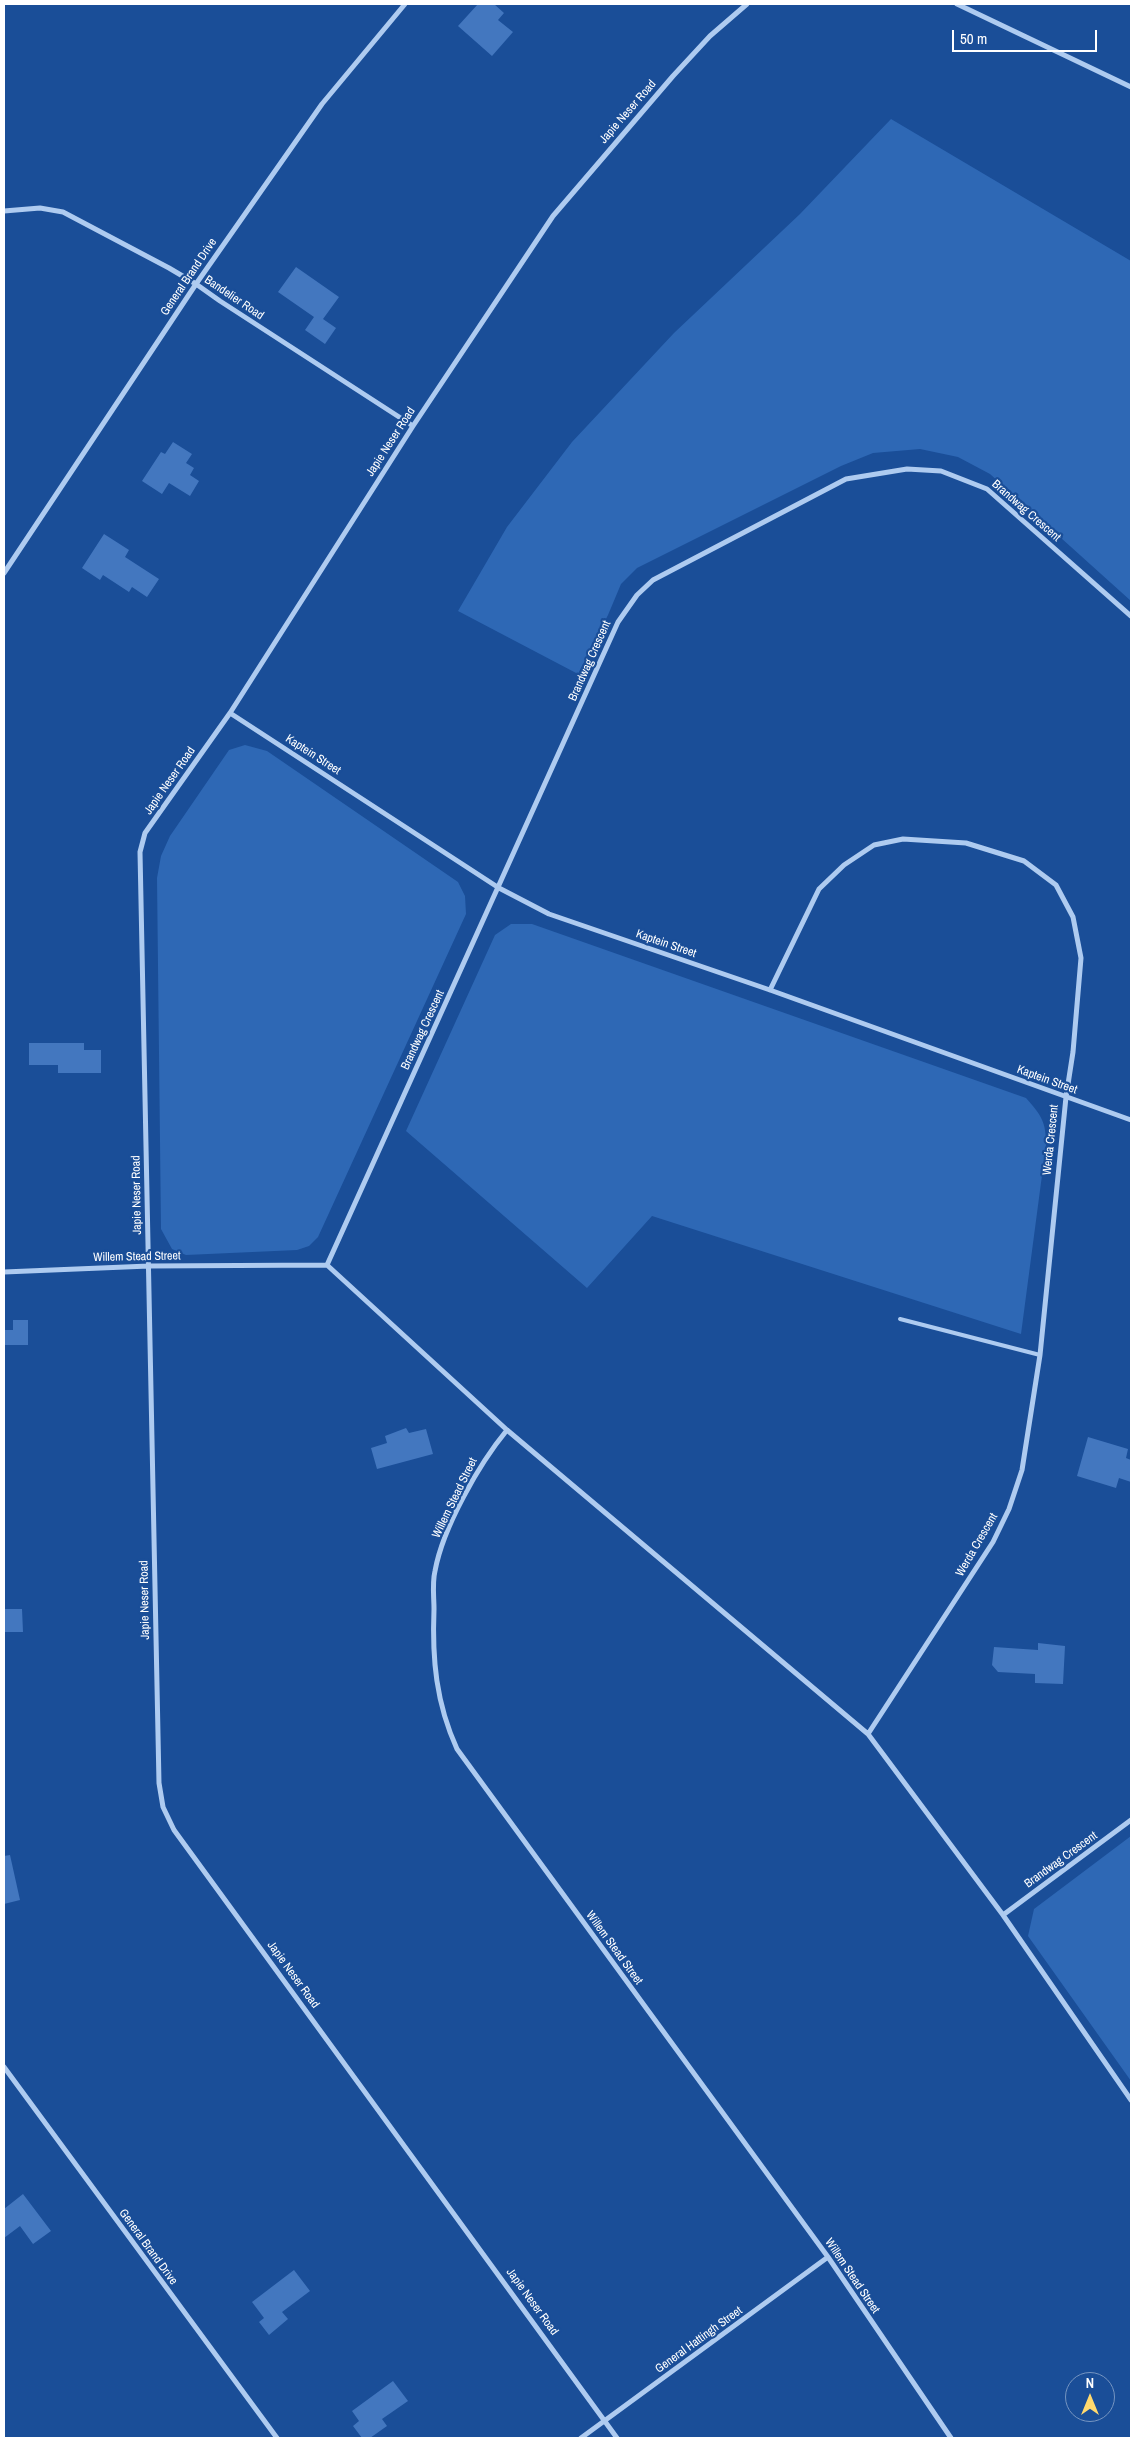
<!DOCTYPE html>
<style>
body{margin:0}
#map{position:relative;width:1135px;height:2442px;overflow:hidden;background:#1a4e98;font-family:"Archivo Narrow",sans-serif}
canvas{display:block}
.frame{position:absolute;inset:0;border:5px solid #fff;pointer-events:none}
.north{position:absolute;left:1065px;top:2372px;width:50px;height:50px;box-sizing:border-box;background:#1a4e98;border:1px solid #7695c1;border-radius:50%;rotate:0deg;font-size:14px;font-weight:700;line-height:20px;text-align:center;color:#fff}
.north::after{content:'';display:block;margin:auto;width:18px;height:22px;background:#ffd96e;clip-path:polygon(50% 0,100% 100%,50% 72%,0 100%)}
.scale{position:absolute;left:952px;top:30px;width:145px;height:22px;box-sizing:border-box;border:2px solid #fff;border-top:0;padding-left:6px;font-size:15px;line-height:18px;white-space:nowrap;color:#fff;-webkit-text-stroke:4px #1a4e98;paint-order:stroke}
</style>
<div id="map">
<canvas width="1135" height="2442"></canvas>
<div class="frame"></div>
<div class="north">N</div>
<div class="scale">50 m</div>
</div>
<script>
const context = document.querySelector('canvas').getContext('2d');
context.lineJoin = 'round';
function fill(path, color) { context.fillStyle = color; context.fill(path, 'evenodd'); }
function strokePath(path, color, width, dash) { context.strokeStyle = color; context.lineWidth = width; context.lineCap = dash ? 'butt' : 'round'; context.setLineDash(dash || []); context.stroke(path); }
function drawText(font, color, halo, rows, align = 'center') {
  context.font = font + ' "Archivo Narrow",sans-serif'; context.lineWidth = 4.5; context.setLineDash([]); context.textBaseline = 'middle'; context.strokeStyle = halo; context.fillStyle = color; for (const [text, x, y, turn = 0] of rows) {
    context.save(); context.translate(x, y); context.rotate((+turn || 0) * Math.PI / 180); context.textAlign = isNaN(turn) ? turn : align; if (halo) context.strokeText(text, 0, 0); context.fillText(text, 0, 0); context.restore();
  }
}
const green = new Path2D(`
 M891,119l240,142v340l-141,-127 -32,-17 -38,-8 -47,4 -32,13 -204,102 -16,16 -13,31 -30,59 -120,-63 49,-84 65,-85 102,-109 126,-119z
 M245,745l22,6 191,131 7,14 1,18 -148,323 -9,9 -12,4 -111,5 -14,-6 -11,-20 -4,-351 4,-22 9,-20 59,-86z
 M511,924h21l494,174c16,18 20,24 20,47l-25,189 -369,-118 -65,72 -181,-157 89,-196z
 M1131,1836v245l-103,-145 6,-27z`);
const building = new Path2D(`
 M478,4h16l10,9 -6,7 15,12 -21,24 -34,-30z
 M296,267l43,30 -16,22 13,9 -11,16 -20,-14 9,-13 -36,-25z
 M173,442l19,12 -6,9 8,5 -4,7 9,6 -9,15 -21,-13 -7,11 -20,-13 19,-29 4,2z
 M104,534l25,16 -4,7 34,22 -12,18 -15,-10 -3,5 -26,-17 -3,5 -18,-12z
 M29,1043h55v7h17v23h-43v-8h-29z
 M13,1320h15v25h-24v-15h9z
 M406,1428l3,5 17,-4 7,25 -56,15 -6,-21 16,-5 -2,-7z
 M1088,1437l40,12 -2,9 5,2v22l-12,-4 -3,10 -39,-12z
 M4,1609h18l1,23h-19z
 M1038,1643l27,3 -2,38 -28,-1v-9l-37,-2 -6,-7 2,-18 44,3z
 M10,1855l10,45 -16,4v-48z
 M23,2194l28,37 -18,13 -13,-18 -16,12v-29z
 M294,2270l16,21 -28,21 6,7 -19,16 -10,-13 5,-4 -12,-16z
 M393,2381l15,20 -26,18 5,7 -17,12h-8l-9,-12 6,-5 -7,-10z`);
const lane = new Path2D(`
 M900,1319l140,36`);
const street = new Path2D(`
 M957,4l174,83
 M4,211l36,-3 23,4 106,56 27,16 24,17 193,125
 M4,573l192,-289 126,-180 83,-100
 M230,713l269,175 50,26 221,76 361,130
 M770,990l49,-101 25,-24 30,-20 29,-6 63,4 58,18 32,24 17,32 8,41 -8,94 -7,45 -26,258 -18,115 -13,39 -16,33 -125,192
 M327,1265l291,-643 19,-27 16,-15 193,-101 61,-10 34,2 46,18 144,127
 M4,1272l145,-6 178,-1 180,165 361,304 135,181 128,185
 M507,1430c-28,34 -64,97 -72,141 -3,12 -1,26 -1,38 -2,50 2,94 23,140l371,508 123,181
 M1003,1915l128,-95
 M4,2067l273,371
 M581,2438l247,-181
 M617,2438l-443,-608 -11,-23 -4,-24 -19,-931 5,-19 85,-120 183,-287 140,-210 120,-140 37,-40 37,-32`);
const streetNames = [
 ["Japie Neser Road",628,112,-49],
 ["General Brand Drive",189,277,-56],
 ["Bandelier Road",234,298,34],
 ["Japie Neser Road",391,442,-57],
 ["Brandwag Crescent",1026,511,41],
 ["Brandwag Crescent",590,661,-66],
 ["Kaptein Street",313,755,33],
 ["Japie Neser Road",170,781,-55],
 ["Kaptein Street",666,944,19],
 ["Brandwag Crescent",423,1030,-65],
 ["Kaptein Street",1047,1080,20],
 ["Werda Crescent",1051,1140,-84],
 ["Japie Neser Road",137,1195,-91],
 ["Willem Stead Street",137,1257,-1],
 ["Willem Stead Street",455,1498,-64],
 ["Werda Crescent",977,1545,-60],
 ["Japie Neser Road",145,1600,-91],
 ["Brandwag Crescent",1061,1860,-36],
 ["Willem Stead Street",614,1948,54],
 ["Japie Neser Road",293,1975,54],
 ["General Brand Drive",148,2247,54],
 ["Willem Stead Street",852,2276,56],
 ["Japie Neser Road",532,2302,54],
 ["General Hattingh Street",699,2340,-36]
];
fill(green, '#2e68b5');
fill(building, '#4377bf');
strokePath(lane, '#aecbf0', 4);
strokePath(street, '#aecbf0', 5);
drawText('12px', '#fff', '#1a4e98', streetNames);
</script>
